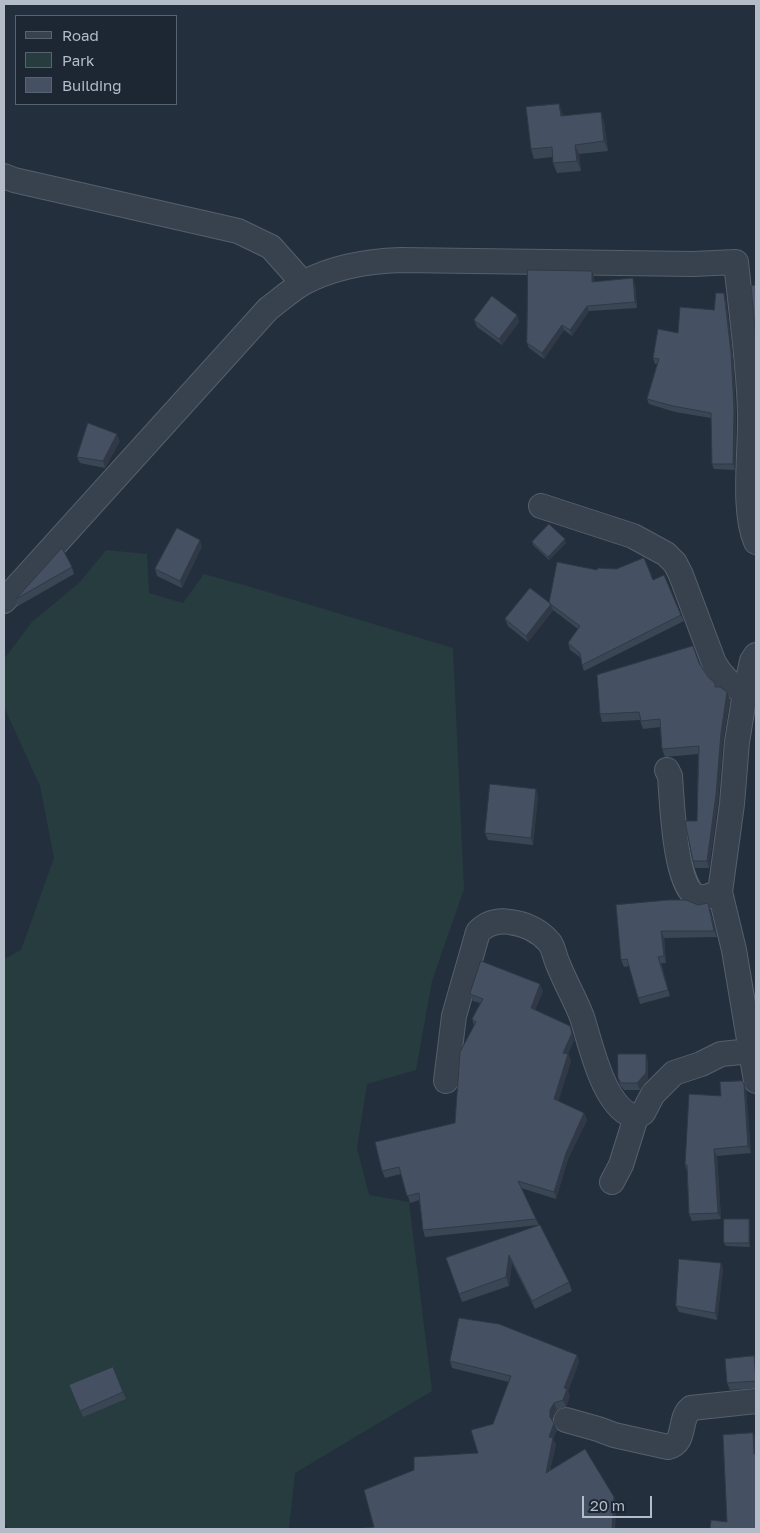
<!DOCTYPE html>
<style>
body{margin:0}
#map{position:relative;width:760px;height:1533px;overflow:hidden;background:#242f3e;font-family:"Golos Text",sans-serif}
canvas{display:block}
.frame{position:absolute;inset:0;border:5px solid #b4bcc9;pointer-events:none}
.legend{position:absolute;left:15px;top:15px;width:162px;height:90px;box-sizing:border-box;background:#1d2633;border:1px solid #59626f;margin:0;padding:6px 9px;list-style:none;font-size:15px;color:#b4bcc9}
.legend li{display:flex;align-items:center;gap:10px;height:25px}
.legend b{width:25px;border:1px solid #59626f}
.scale{position:absolute;left:582px;top:1496px;width:70px;height:22px;box-sizing:border-box;border:2px solid #b4bcc9;border-top:0;padding-left:6px;font-size:15px;line-height:18px;white-space:nowrap;color:#b4bcc9;-webkit-text-stroke:4px #1d2633;paint-order:stroke}
</style>
<div id="map">
<canvas width="760" height="1533"></canvas>
<div class="frame"></div>
<ul class="legend">
<li><b style="height:6px;background:#38414e"></b>Road</li>
<li><b style="height:14px;background:#263c3f"></b>Park</li>
<li><b style="height:14px;background:#455162"></b>Building</li>
</ul>
<div class="scale">20 m</div>
</div>
<script>
const context = document.querySelector('canvas').getContext('2d');
context.lineJoin = 'round';
function fill(path, color) { context.fillStyle = color; context.fill(path, 'evenodd'); }
function strokePath(path, color, width, dash) { context.strokeStyle = color; context.lineWidth = width; context.lineCap = dash ? 'butt' : 'round'; context.setLineDash(dash || []); context.stroke(path); }
const green = new Path2D(`
 M106,550l41,4 2,39 34,10 21,-29 47,13 202,61 11,241 -32,92 -16,89 -49,14 -10,64 12,47 40,7 23,189 -137,82 -6,56h-279l-6,-5v-565l17,-9 33,-92 -14,-72 -36,-79v-48l28,-37 48,-40z`);
const minor = new Path2D(`
 M4,176l10,4 224,51 33,16 32,36
 M541,506l92,30 33,18 9,9 6,12 33,88c8,14 17,22 31,30
 M4,601l264,-292c12,-9 23,-19 35,-26 30,-16 65,-22 98,-23l292,4 43,-2c5,50 13,101 14,152 1,37 -8,95 6,128
 M756,655l-4,6 -7,32 -8,49 -5,62 -12,88 14,58 22,131
 M667,770l3,6c2,22 4,112 28,121 5,2 16,-3 22,-5
 M446,1081l8,-65 24,-84c9,-9 20,-12 32,-10 15,2 30,9 40,21 4,6 5,15 8,21 7,18 17,35 24,53 9,28 22,93 54,100
 M612,1182l9,-17 15,-48 7,-4 10,-19 21,-21 27,-9 20,-10 30,-3
 M566,1420l32,9 16,6 54,12c19,-4 10,-29 23,-39l65,-7`);
const wall = new Path2D(`
 M563,114v2l41,6 4,29 -29,3 2,17 -24,2 -4,-10v-6l-19,2 -3,-10z
 M594,276v5l41,3 2,24 -48,3 -17,25 -8,-6 -20,29 -15,-11 -2,-5z
 M726,299l7,59 3,56 -1,56 -21,-1 -2,-5 -1,-46 -36,-6 -26,-8 -2,-5 10,-35h-2l-2,-6 25,-25 36,-23z
 M517,315l2,7 -17,23 -25,-18 -3,-7z
 M120,441l-15,27 -25,-5 -3,-6z
 M532,542l34,1 -17,17 -16,-15z
 M202,546l-20,42 -25,-12 -2,-7z
 M72,567l2,7 -56,32 -2,-7z
 M597,570l56,10 28,35 3,6 -100,50 -2,-6 -1,-7 -11,-8 -2,-7 10,-14 -25,-19 -25,32 -20,-16 -3,-7 44,-16z
 M699,663l9,14 7,6 1,4 14,13 -7,41 -5,62 -9,65h-14l-2,-7 4,-40 1,-67 -33,3 -3,-8 -2,-22 -17,2 -3,-9 -38,2 -2,-8z
 M538,796l-5,49 -45,-5 -3,-7z
 M708,903l2,7 7,27 -53,1 2,25h-5l9,33 -30,8 -11,-38 -5,1 -3,-7 77,-55z
 M543,991l-8,19 37,23 2,7 -6,14 3,7 -13,40 26,12 3,7 -19,39 -12,40 -35,-11 15,31 3,6 -114,12 -2,-7 -4,-30 -9,3 -9,-29 -16,4 -3,-7 73,-48 19,-97 -2,-7 8,-16 -7,-2 -3,-7z
 M648,1061v18l-8,11h-16l-4,-5 -2,-7z
 M744,1084l2,6 5,63 -34,3 4,63 -29,2 -3,-7 -2,-43 -2,-6z
 M749,1219l1,3v25l-24,-1 -2,-3z
 M540,1225l29,57 3,9 -37,18 -23,-46 -3,23 -47,16 -16,-44z
 M721,1263l2,6 -6,51 -38,-8 -3,-6z
 M577,1355l2,7 -11,29 2,5 -4,11 -9,3 -4,7v4l4,9 -4,9 3,6 -6,25 67,34 -243,23 104,-74 15,-29 16,-42 -57,-14 -2,-7z
 M754,1356l2,6v26l-26,2 -3,-7z
 M69,1385l54,7 3,7 -43,18z`);
const shadedWall = new Path2D(`
 M559,104l4,10 1,12 -3,-10z
 M601,112l3,10 4,29 -4,-10z
 M575,145l4,9 2,17 -4,-10z
 M592,271l2,5v11l-2,-5z
 M633,278l2,6 2,24 -2,-6z
 M724,293l2,6 7,59 3,56 -1,56 -2,-6z
 M587,306l2,5 -17,25 -2,-6z
 M517,315l2,7 -17,23 -3,-6z
 M562,325l2,5 -20,29 -2,-6z
 M117,434l3,7 -15,27 -2,-7z
 M565,539l1,4 -17,17 -1,-3z
 M200,540l2,6 -20,42 -2,-7z
 M551,604l2,7 -25,31 -2,-6z
 M727,692l3,8 -7,41 -5,62 -9,65 -2,-7 14,-128z
 M536,789l2,7 -5,49 -2,-7z
 M708,903l2,7 7,27 -3,-6z
 M661,931l3,7 2,25 -2,-7z
 M540,984l3,7 -10,24 -2,-7z
 M570,1026l4,14 -8,19 -3,-6z
 M568,1054l3,7 -14,45 -3,-7z
 M646,1054l2,7v18l-8,11 -3,-7z
 M744,1084l2,6 5,63 -3,-7z
 M584,1113l3,7 -19,39 -12,40 -2,-7 12,-39z
 M714,1149l3,7 4,63 -3,-6z
 M749,1219l1,3v25l-1,-4z
 M509,1255l3,8 -3,23 -3,-9z
 M721,1263l2,6 -6,51 -2,-7z
 M577,1355l2,7 -11,29 2,5 -4,11 -3,-7 1,-12z
 M554,1403l3,7 -4,7v7l-3,-7v-7z
 M554,1423l3,7 -4,9 3,6 -8,35 -2,-7 3,-36z
 M753,1433l3,7v20l-2,-6z
 M614,1497l3,7 -2,25h-3z`);
const building = new Path2D(`
 M559,104l2,12 40,-4 3,29 -29,4 2,16 -24,2 -1,-16 -21,2 -5,-42z
 M528,270l64,1v11l41,-4 2,24 -48,4 -17,24 -8,-5 -20,28 -15,-10z
 M756,285v53l-5,-52z
 M716,293h8l7,59 3,57 -1,55h-21l-1,-51 -38,-7 -26,-7 12,-40 -6,-1 5,-29 20,4 2,-26 34,3z
 M492,296l25,19 -18,24 -25,-19z
 M88,423l29,11 -14,27 -26,-4z
 M549,524l16,15 -17,18 -16,-15z
 M177,528l23,12 -20,41 -25,-12z
 M62,548l10,19 -56,32z
 M644,558l9,22 11,-5 17,40 -99,50 -2,-12 -12,-10 12,-17 -31,-23 8,-41 40,8 1,-2 18,1z
 M530,588l21,16 -25,32 -21,-17z
 M693,646l6,17 9,14 7,6v4h5l7,5 -6,41 -5,62 -9,66h-14l-8,-40h12l2,-75 -37,3 -2,-30 -19,2 -2,-9 -39,2 -3,-39z
 M490,784l46,5 -5,49 -46,-5z
 M669,900h17l12,5 10,-2 6,28h-53l3,25 -6,1 10,33 -30,8 -11,-39 -6,1 -5,-55z
 M481,961l59,23 -9,24 39,18 2,7 -9,20 5,1 -14,45 30,14 -18,40 -12,39 -36,-11 18,38 -113,11 -4,-37 -12,3 -8,-29 -17,4 -7,-29 80,-19 5,-71 16,-30 -4,-3 11,-20 -13,-5z
 M618,1054h28v19l-9,10h-16l-3,-5z
 M742,1081l2,3 4,62 -34,3 4,64 -29,1 -2,-49h-2l4,-71 32,2 -1,-14z
 M724,1219h25v24h-25z
 M540,1225l29,57 -37,19 -23,-46 -3,22 -47,17 -13,-36z
 M679,1259l42,4 -6,50 -39,-7z
 M459,1318l40,6 78,31 -13,33 3,1 -4,11 -9,3 -4,7v7l4,6 -5,14 4,1 -7,35 39,-24 29,48 -2,32h-256l18,-2 -10,-37 50,-20v-13l64,-4 -7,-23 22,-6 18,-48 -61,-15z
 M754,1356l2,25 -29,2 -2,-24z
 M113,1367l10,25 -43,19 -11,-26z
 M753,1433l1,21h2v75h-46l1,-9 16,2 -4,-87z`);
fill(green, '#263c3f');
strokePath(minor, '#565f6c', 26);
strokePath(minor, '#38414e', 24);
fill(wall, '#3b4654');
fill(shadedWall, '#303945');
fill(building, '#455162');
strokePath(building, '#303945', 1);
</script>
